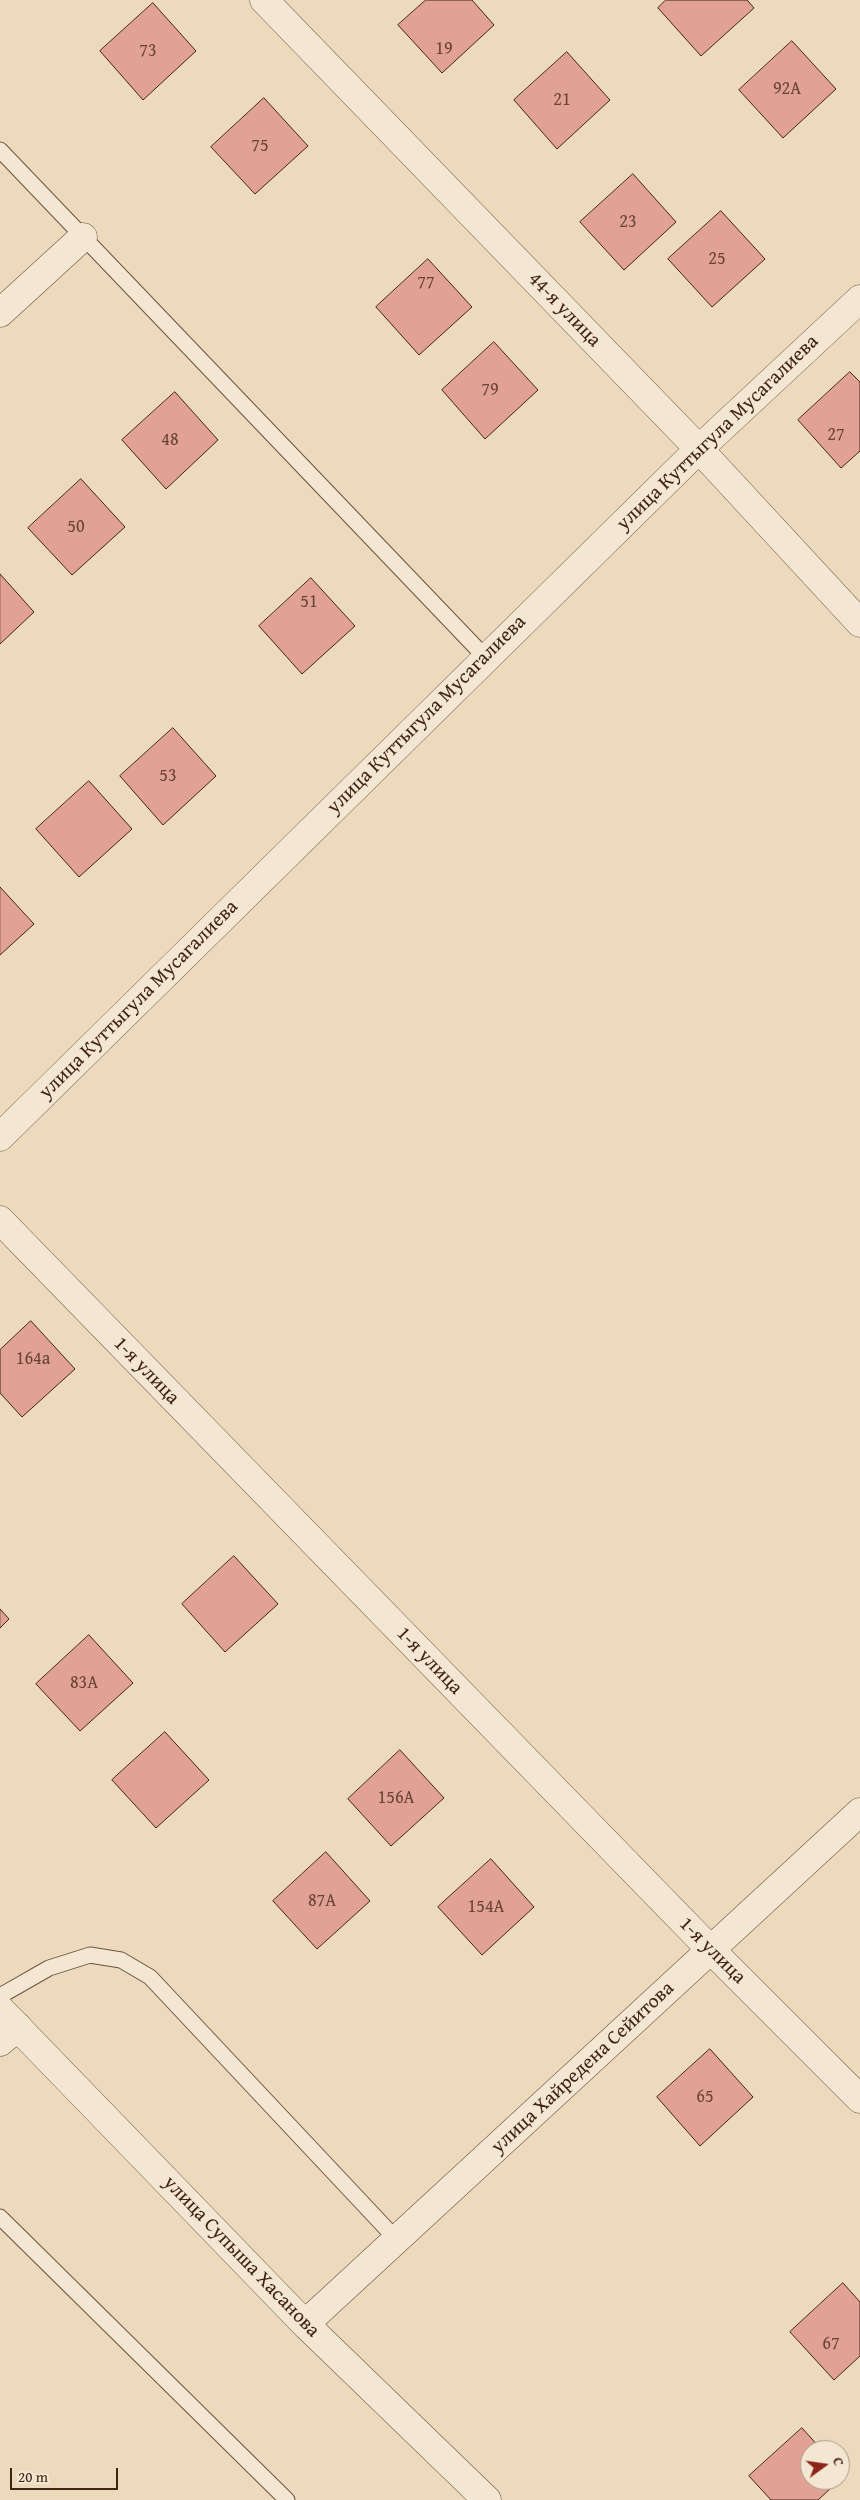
<!DOCTYPE html>
<meta charset="utf-8">
<style>
body{margin:0}
#map{position:relative;width:860px;height:2500px;overflow:hidden;background:#eddabd;font-family:"Gentium Book Plus",serif}
canvas{display:block}
.north{position:absolute;left:800px;top:2440px;width:50px;height:50px;box-sizing:border-box;background:#f3e7d4;border:1px solid #ac9986;border-radius:50%;rotate:76deg;font-size:14px;font-weight:700;line-height:20px;text-align:center;color:#412512}
.north::after{content:'';display:block;margin:auto;width:18px;height:22px;background:#8f2418;clip-path:polygon(50% 0,100% 100%,50% 72%,0 100%)}
.scale{position:absolute;left:10px;top:2468px;width:108px;height:22px;box-sizing:border-box;border:2px solid #412512;border-top:0;padding-left:6px;font-size:15px;line-height:18px;white-space:nowrap;color:#412512;-webkit-text-stroke:4px #f3e7d4;paint-order:stroke}
</style>
<div id="map">
<canvas width="860" height="2500"></canvas>
<div class="north">С</div>
<div class="scale">20 m</div>
</div>
<script>
const context = document.querySelector('canvas').getContext('2d');
context.lineJoin = 'round';
function fill(path, color) { context.fillStyle = color; context.fill(path, 'evenodd'); }
function strokePath(path, color, width, dash) { context.strokeStyle = color; context.lineWidth = width; context.lineCap = dash ? 'butt' : 'round'; context.setLineDash(dash || []); context.stroke(path); }
function drawText(font, color, halo, rows, align = 'center') {
  context.font = font + ' "Gentium Book Plus",serif'; context.lineWidth = 5; context.setLineDash([]); context.textBaseline = 'middle'; context.strokeStyle = halo; context.fillStyle = color; for (const [text, x, y, turn = 0] of rows) {
    context.save(); context.translate(x, y); context.rotate((+turn || 0) * Math.PI / 180); context.textAlign = isNaN(turn) ? turn : align; if (halo) context.strokeText(text, 0, 0); context.fillText(text, 0, 0); context.restore();
  }
}
const building = new Path2D(`
 M426,0h46l22,25 -52,48 -44,-48z
 M666,0h81l7,8 -53,48 -43,-48z
 M153,3l43,48 -53,49 -43,-49z
 M792,41l44,48 -53,49 -44,-48z
 M567,52l43,48 -53,49 -43,-49z
 M264,98l44,48 -53,48 -44,-47z
 M633,174l43,48 -52,48 -44,-48z
 M721,211l44,48 -53,48 -44,-48z
 M428,259l44,48 -53,48 -43,-48z
 M494,342l44,48 -53,49 -43,-49z
 M850,372l10,10v69l-19,17 -43,-48z
 M175,392l43,48 -52,49 -44,-49z
 M81,479l44,48 -53,48 -44,-47z
 M0,574l34,38 -34,32z
 M311,578l44,48 -53,48 -43,-48z
 M173,728l43,48 -53,49 -43,-49z
 M89,781l43,48 -53,48 -43,-48z
 M0,887l34,37 -34,31z
 M31,1321l44,48 -53,48 -22,-24v-43z
 M234,1556l44,48 -53,48 -43,-48z
 M0,1609l9,10 -9,9z
 M89,1635l44,48 -53,48 -44,-47z
 M165,1732l44,48 -53,48 -44,-48z
 M400,1750l44,48 -53,48 -43,-47z
 M326,1852l44,49 -53,48 -44,-48z
 M491,1859l43,48 -52,48 -44,-48z
 M710,2049l43,48 -53,49 -43,-49z
 M843,2283l17,19v54l-26,24 -44,-48z
 M802,2428l20,22h-12v30h30v-10l5,5 -27,25h-47l-22,-24z`);
const service = new Path2D(`
 M0,150l486,508
 M0,1996l49,-28 41,-13 31,5 29,17 247,263
 M0,2217l287,283`);
const minor = new Path2D(`
 M264,0l435,449 161,174
 M0,313l83,-76
 M0,1137l699,-688 161,-150
 M0,1220l711,730 149,149
 M0,2042l18,-15
 M305,2324l555,-512`);
const tertiary = new Path2D(`
 M0,2009l305,315 182,176`);
const numberNames = [
 ["19",444,49],
 ["73",148,51],
 ["92А",787,89],
 ["21",562,100],
 ["75",260,146],
 ["23",628,222],
 ["25",717,259],
 ["77",426,283],
 ["79",490,390],
 ["27",836,435],
 ["48",170,440],
 ["50",76,527],
 ["51",309,602],
 ["53",168,776],
 ["164а",33,1359],
 ["83А",84,1683],
 ["156А",396,1798],
 ["87А",322,1901],
 ["154А",486,1907],
 ["65",705,2097],
 ["67",831,2344]
];
const streetNames = [
 ["44-я улица",564,310,46],
 ["улица Куттыгула Мусагалиева",718,433,-44],
 ["улица Куттыгула Мусагалиева",427,715,-45],
 ["улица Куттыгула Мусагалиева",139,1000,-45],
 ["1-я улица",146,1371,46],
 ["1-я улица",429,1661,46],
 ["1-я улица",712,1951,45],
 ["улица Хайредена Сейитова",583,2068,-43],
 ["улица Супыша Хасанова",241,2257,46]
];
fill(building, '#e1a195');
strokePath(building, '#412512', 1);
strokePath(service, '#6c523d', 17);
strokePath(minor, '#6c523d', 29);
strokePath(tertiary, '#6c523d', 29);
strokePath(service, '#f3e7d4', 15);
strokePath(minor, '#f3e7d4', 28);
strokePath(tertiary, '#f3e7d4', 28);
drawText('18px', '#694433', null, numberNames);
drawText('20px', '#412512', '#f3e7d4', streetNames);
</script>
